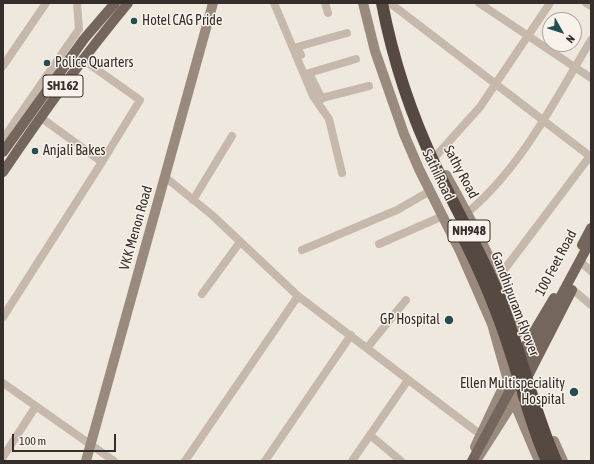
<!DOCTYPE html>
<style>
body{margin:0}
#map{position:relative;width:594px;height:464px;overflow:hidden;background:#efe8de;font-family:"Asap Condensed",sans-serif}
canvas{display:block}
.frame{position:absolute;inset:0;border:4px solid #352e2a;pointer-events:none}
.north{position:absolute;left:542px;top:12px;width:40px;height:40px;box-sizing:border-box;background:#f8f2ea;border:1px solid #aaa49d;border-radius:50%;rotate:129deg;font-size:11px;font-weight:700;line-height:16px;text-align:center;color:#352e2a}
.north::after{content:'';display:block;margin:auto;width:14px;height:18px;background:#244c51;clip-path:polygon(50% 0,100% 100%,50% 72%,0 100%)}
.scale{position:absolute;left:12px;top:434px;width:104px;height:18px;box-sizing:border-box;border:2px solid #352e2a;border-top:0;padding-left:5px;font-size:12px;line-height:14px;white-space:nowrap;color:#352e2a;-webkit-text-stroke:3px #f8f2ea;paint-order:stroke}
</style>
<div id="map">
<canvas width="594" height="464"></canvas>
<div class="frame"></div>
<div class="north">N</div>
<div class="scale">100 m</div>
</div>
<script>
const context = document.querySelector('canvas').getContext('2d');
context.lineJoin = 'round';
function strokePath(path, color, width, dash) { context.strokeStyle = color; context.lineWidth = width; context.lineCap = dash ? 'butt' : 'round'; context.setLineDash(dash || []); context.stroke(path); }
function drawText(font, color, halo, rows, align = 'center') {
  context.font = font + ' "Asap Condensed",sans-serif'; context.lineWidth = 3; context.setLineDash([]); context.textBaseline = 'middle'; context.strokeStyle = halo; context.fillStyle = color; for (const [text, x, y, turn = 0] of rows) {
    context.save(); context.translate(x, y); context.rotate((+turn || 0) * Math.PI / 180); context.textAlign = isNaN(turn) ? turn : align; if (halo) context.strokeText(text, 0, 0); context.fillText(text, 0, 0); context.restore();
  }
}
const street = new Path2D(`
 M274,3l39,93 16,23 13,54
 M325,3l3,10
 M390,3l201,154
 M479,3l112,75
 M586,3l5,3
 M301,55l-4,-8 50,-14
 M82,59l58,41 -38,62
 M3,66l43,-63
 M309,73l13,26
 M309,73l47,-14
 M318,99l51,-13
 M3,139l76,-110 -2,-26
 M435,157l45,-50 70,-104
 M165,177l47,38 86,81 187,142
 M193,200l39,-64
 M467,213c55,-46 88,-113 124,-173
 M379,244l64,-28
 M302,250l95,-40 33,-19
 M584,265l7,6
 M498,278l92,-122
 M572,289l19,16
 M202,294l38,-52
 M3,317l99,-155 -62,-45
 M367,348l39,-48
 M3,383l111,78
 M370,435l31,26
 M3,457l33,-51
 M185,461l113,-165
 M265,461l86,-126
 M352,461l56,-81`);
const secondary = new Path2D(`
 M363,3l12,48 29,83 15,35 41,82 32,73 22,78 25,59
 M446,175c28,50 56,102 72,158
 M554,441l9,20
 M475,447l34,-72
 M479,456l37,-58
 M86,461l127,-458`);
const primary = new Path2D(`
 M3,152l81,-113 31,-36
 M3,172c39,-58 80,-115 125,-169
 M582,245l9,-17
 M523,350l31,-52
 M529,374l43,-84
 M472,461l119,-221`);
const highway = new Path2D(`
 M382,3c11,57 29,112 54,164 19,41 42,80 60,122 24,56 35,116 60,172
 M460,231c20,39 38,81 51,123 12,36 20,72 36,107`);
const markers = [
 [134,21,4,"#244c51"],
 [47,63,4,"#244c51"],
 [35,151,4,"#244c51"],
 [449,320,5,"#244c51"],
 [574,392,5,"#244c51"]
];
const shields = [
 [63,86,40],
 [469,231,42]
];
const shieldNames = [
 ["SH162",63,86],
 ["NH948",469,231]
];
const poiNames = [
 ["Hotel CAG Pride",142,21],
 ["Police Quarters",55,63],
 ["Anjali Bakes",43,151],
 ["GP Hospital",440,320,"right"],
 ["Ellen Multispeciality",565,384,"right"],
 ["Hospital",565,400,"right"]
];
const streetNames = [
 ["Sathy Road",461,172,62],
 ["Sathi Road",438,175,64],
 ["VKK Menon Road",136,228,-74],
 ["100 Feet Road",556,263,-62],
 ["Gandhipuram Flyover",515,304,69]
];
strokePath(street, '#c6b9ac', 8);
strokePath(secondary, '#9a897d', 10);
strokePath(primary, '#75665d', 10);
strokePath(highway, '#554942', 12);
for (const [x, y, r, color] of markers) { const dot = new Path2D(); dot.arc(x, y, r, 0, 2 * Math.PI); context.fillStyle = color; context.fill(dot); strokePath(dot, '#f8f2ea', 1.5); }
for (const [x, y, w] of shields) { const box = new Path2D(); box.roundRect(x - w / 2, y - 11, w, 22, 3); context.fillStyle = '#f8f2ea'; context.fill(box); strokePath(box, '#352e2a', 1); }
drawText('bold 13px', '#352e2a', null, shieldNames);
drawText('14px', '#352e2a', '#f8f2ea', poiNames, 'left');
drawText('14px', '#352e2a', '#f8f2ea', streetNames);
</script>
